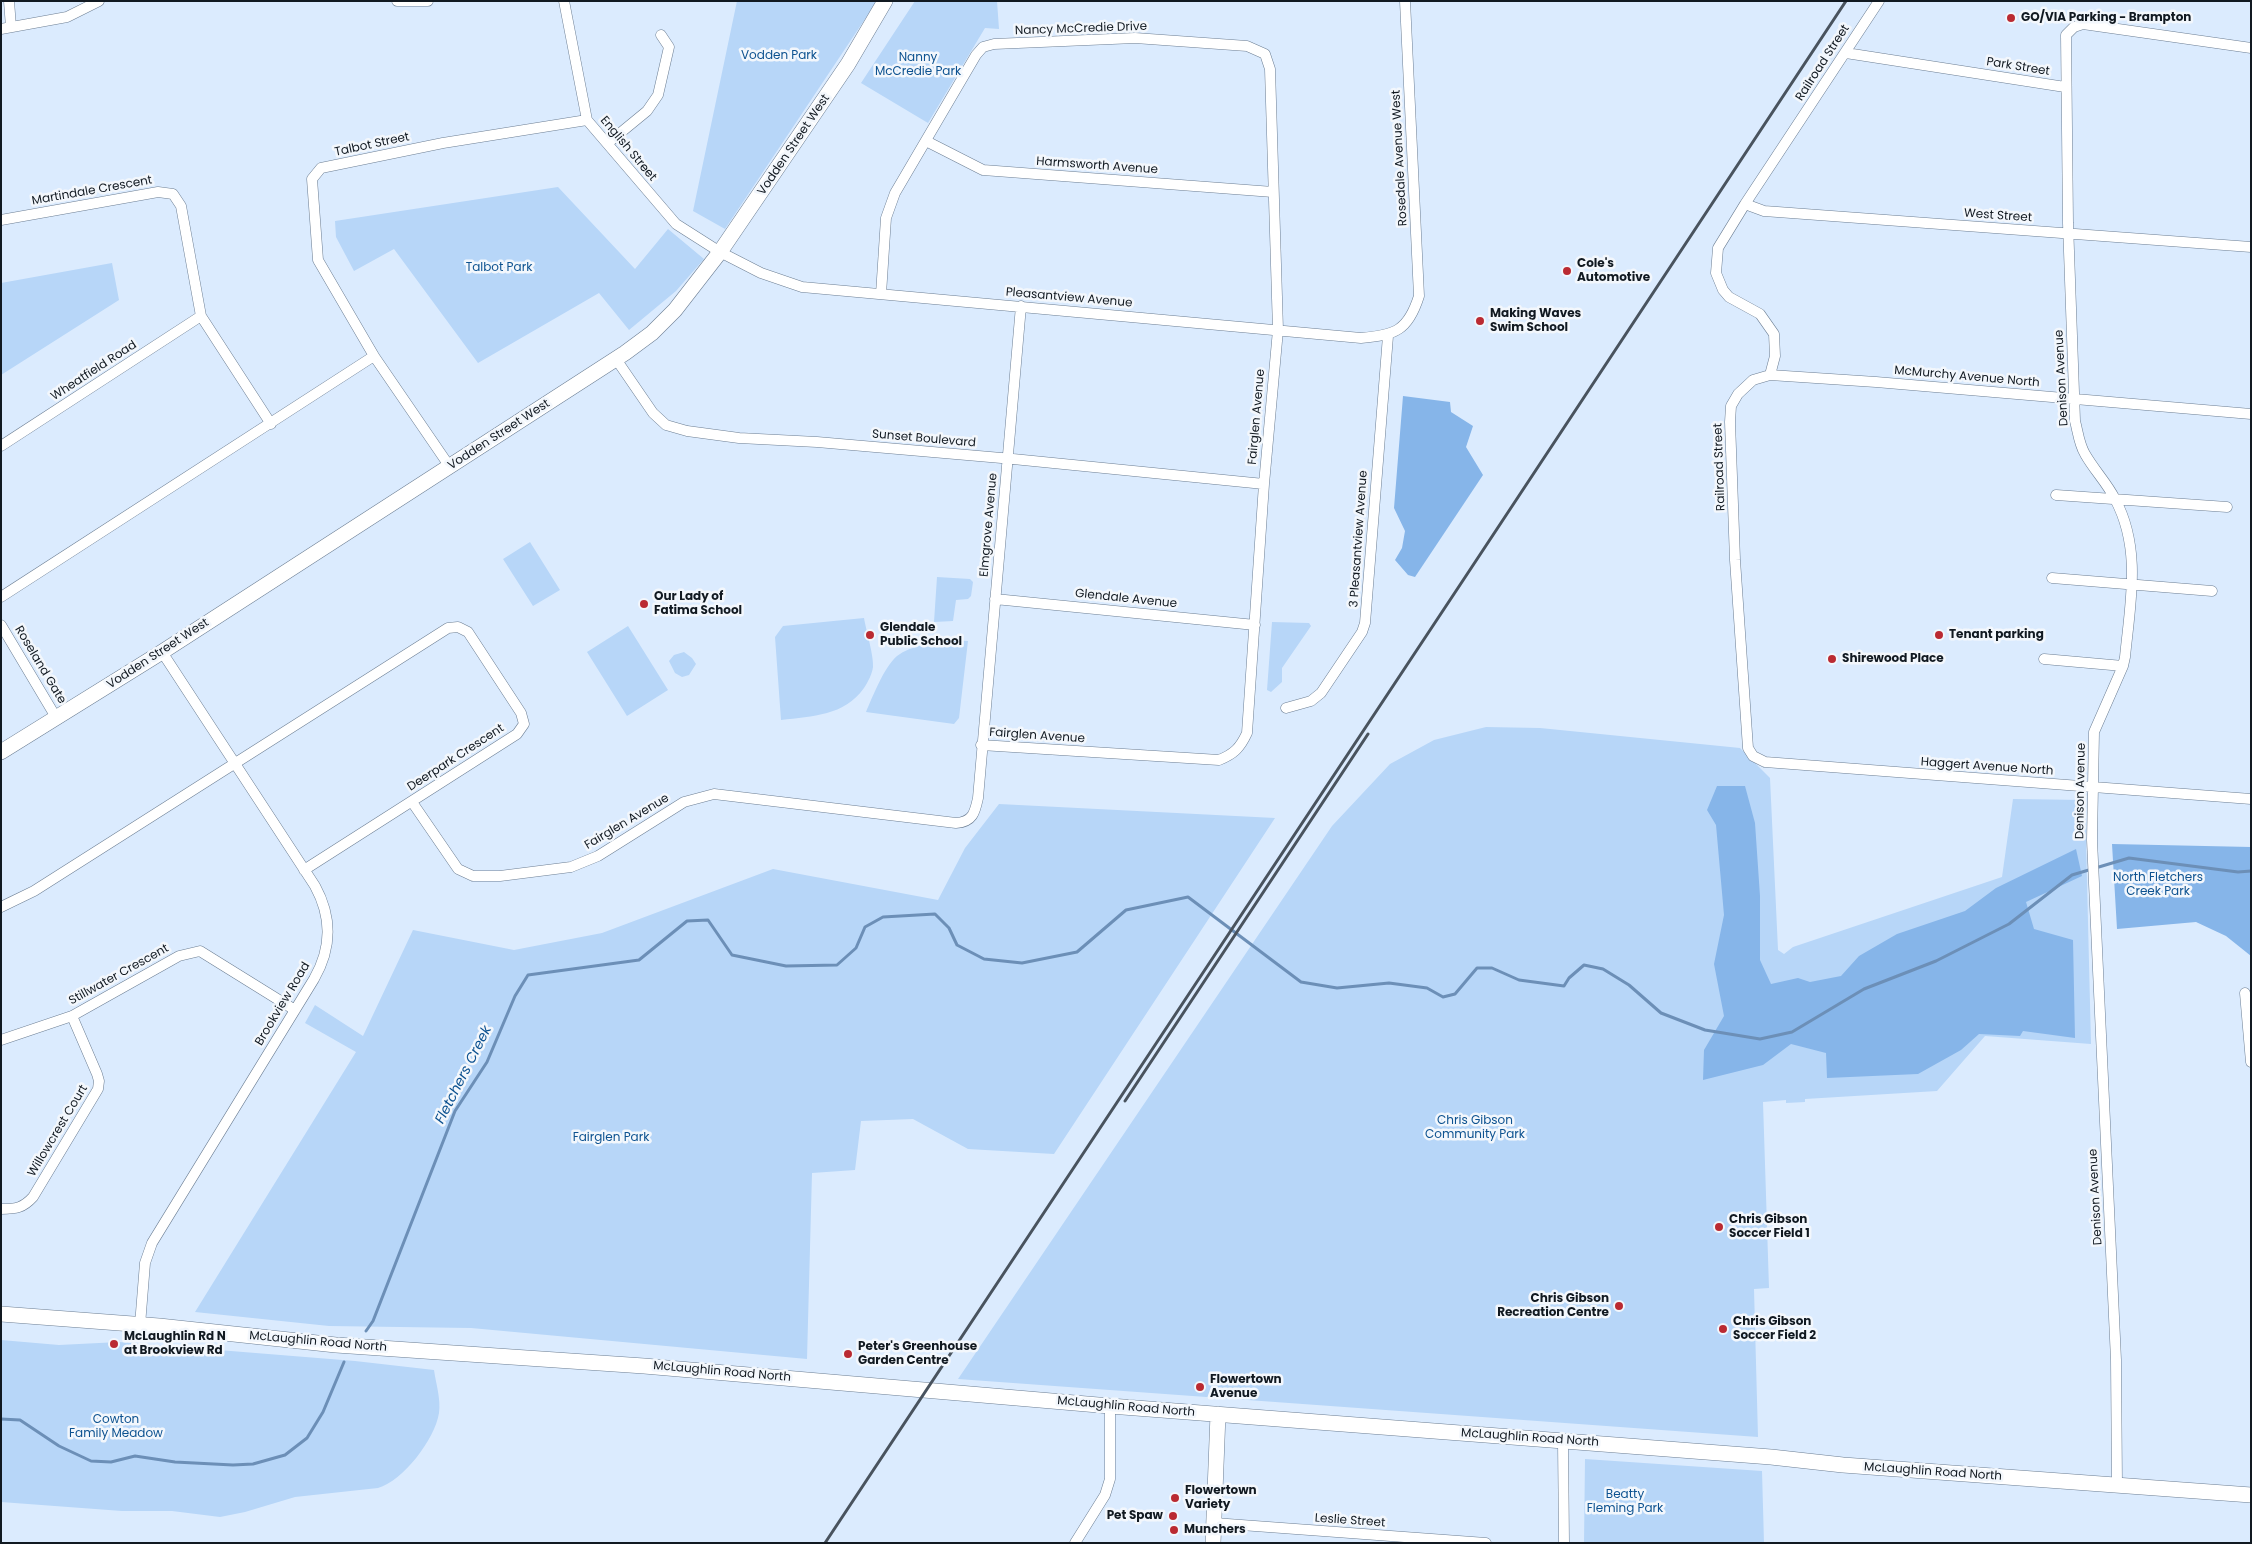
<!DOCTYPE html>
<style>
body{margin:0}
#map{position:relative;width:2252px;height:1544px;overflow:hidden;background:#dbebfe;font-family:Poppins,sans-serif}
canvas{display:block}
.frame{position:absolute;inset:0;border:2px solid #111921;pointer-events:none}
</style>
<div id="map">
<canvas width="2252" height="1544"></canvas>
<div class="frame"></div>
</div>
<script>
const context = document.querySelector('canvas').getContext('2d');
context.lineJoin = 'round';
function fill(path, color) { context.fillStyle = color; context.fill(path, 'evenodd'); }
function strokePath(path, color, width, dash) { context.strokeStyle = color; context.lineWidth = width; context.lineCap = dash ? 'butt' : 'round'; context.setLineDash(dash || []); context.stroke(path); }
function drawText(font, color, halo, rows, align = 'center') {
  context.font = font + ' Poppins,sans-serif'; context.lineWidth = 5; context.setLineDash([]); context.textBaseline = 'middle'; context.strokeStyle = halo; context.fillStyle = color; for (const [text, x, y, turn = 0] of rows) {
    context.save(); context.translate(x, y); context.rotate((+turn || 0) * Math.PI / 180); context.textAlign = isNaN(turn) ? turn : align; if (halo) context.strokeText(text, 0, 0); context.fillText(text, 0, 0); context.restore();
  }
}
const green = new Path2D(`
 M737,1h140l-152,228 -32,-18z
 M915,1h82l2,28 -14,-1 -57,95 -67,-40z
 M558,187l77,82 33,-40 36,30 -28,32 -47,39 -30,-37 -121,70 -84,-114 -40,22 -18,-34 -1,-16z
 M112,263l7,37 -118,75v-92z
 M530,542l30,48 -27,16 -30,-47z
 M937,577l33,2 3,3 -2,14 -3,3 -12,1 -3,21 -19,1z
 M864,618c2,12 10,38 9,49 -1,7 -5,15 -9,21 -20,28 -51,28 -83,32l-6,-83 8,-11z
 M1272,622l37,1 2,3 -29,42v14l-11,10 -4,-2z
 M628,626l40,64 -41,26 -40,-64z
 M950,640l18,1 -9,77 -5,6 -88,-12c7,-16 18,-45 31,-56 14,-11 37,-13 53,-16z
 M684,652l8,6 4,6 -7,11 -7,2 -7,-4 -6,-12 5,-6z
 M1486,727l54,1 200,20 30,30 8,172 6,4 9,-7 209,-70 11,-78 72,1 6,244 -106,-8 -48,55 -132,8v3l-19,1v-3l-23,2 6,186 -15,1 4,148 -800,-58 374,-553 58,-62 44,-24z
 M999,804l276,14 -221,336 -86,-5 -55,-30 -52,2 -6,49 -43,3 -5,186 -336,-31 -142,-2 -134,-14 161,-260 -51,-29 10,-18 48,31 50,-106 101,20 88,-17 171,-64 165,31 27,-52z
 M1,1340l58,5 60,-3 236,19 79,9c2,14 7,29 5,43 -4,26 -36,68 -61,75l-83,9 -50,15 -25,5 -48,-6h-50l-121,-9z
 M1585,1459l177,12 2,72h-180z`);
const forest = new Path2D(`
 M1403,396l47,6 1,10 22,14 -7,21 17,28 -68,102 -7,-2 -13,-15 7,-12 3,-17 -11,-23z
 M1717,786h28l10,37 5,73v64l11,24 27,-6 12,4 31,-6 18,-20 38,-22 68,-23 31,-23 80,-39 6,27 -56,26 8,27 39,11 2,98 -52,-7 -3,5 -41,-2 -18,16 -43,24 -91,4 -1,-25 -35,-9 -28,21 -60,15 1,-30 20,-34 -10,-52 10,-49 -8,-90 -9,-15z
 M2112,844l139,3v109l-25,-20 -30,-14 -79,7z`);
const stream = new Path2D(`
 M366,1331l7,-10 82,-210 32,-49 28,-66 13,-21 111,-15 48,-39 21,-1 24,35 54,11 51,-1 19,-17 9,-21 18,-10 52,-3 14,14 8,17 27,14 38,4 55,-11 49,-42 62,-13 113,85 36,6 52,-5 38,5 16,9 12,-3 22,-26h15l27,12 45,6 5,-8 15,-13 19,4 26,16 32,28 44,17 55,9 32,-7 72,-43 72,-28 73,-37 63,-49 57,-17 109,14 13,-1
 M1,1419l19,1 39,26 32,15 20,1 24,-6 40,6 58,3 20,-1 32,-9 22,-17 16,-26 21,-50`);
const street = new Path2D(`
 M9,1l2,26
 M397,1h31
 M564,1l23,119 89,104 44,28 41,21 41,14 559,51c34,-3 47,-7 58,-42l-14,-295
 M1,29l66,-12 32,-16
 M1846,53l219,34
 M926,141l57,29 290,22
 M608,143l39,-32 11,-16 11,-48 -8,-12
 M1745,204l19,7 487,36
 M1,220l157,-28 15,2 8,12 20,110 70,108
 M881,294l5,-76 9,-25 81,-138 7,-8 11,-3 141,-6 112,8 18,8 5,15 8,261 -14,154 -17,249c-7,15 -13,21 -28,27l-238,-15
 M616,359l37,54 13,12 21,6 52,7 78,4 196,17 251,25
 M1770,375l5,-19 -1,-22 -14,-20 -31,-17 -6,-7 -7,-17 2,-25 27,-44 134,-203
 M2251,414l-375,-32 -106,-7 -17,5 -15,14 -7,12 -1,16 5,138 13,188 5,8 12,6 486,37
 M1,446l200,-130
 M450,467l-76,-111 -56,-96 -6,-81 9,-11 122,-25 144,-23
 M2056,495l171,12
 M2052,578l160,13
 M1,597l373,-241
 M995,599l260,26
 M1,625l56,94
 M2044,659l79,7
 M1286,708l25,-7 10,-8 41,-61 3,-9 23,-287
 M412,802l46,67 15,7h27l71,-9 27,-11 86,-54 30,-8 242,29c17,-1 19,-11 22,-25l43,-492
 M1,907l33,-16 414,-263 10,-1 10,5 53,81 3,11 -7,10 -213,136
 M2245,993l6,69
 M1,1040l71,-24 107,-60 21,-5 95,59
 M1,1209c15,0 22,-1 32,-12l65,-108 1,-8 -2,-7 -25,-58
 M140,1325l5,-62 7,-20 162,-264c18,-31 18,-62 1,-93l-153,-234
 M1563,1441l1,102
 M2117,1486l-1,-126 -24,-520 2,-108 29,-66 2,-9c5,-53 17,-108 -10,-158 -8,-16 -21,-29 -30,-45 -6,-10 -7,-22 -10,-33l-7,-198 -2,-188 8,-8 9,-3 168,24
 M1214,1523l272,20
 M1075,1543l30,-48 5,-16v-73`);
const secondary = new Path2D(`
 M1,752l161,-100 463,-299 27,-20 23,-23 45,-58 128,-188 37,-63
 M1,1314l158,12 177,19 308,21 466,40 661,51 72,8 408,30
 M1213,1543l5,-129`);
const rail = new Path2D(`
 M1125,1101l243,-367
 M825,1543c340,-515 682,-1027 1021,-1542`);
const markers = [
 [2011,18,5,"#ba2a32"],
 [1567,271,5,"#ba2a32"],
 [1480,321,5,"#ba2a32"],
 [644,604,5,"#ba2a32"],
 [870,635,5,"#ba2a32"],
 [1939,635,5,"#ba2a32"],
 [1832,659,5,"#ba2a32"],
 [1719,1227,5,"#ba2a32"],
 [1619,1306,5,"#ba2a32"],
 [1723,1329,5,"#ba2a32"],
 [114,1344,5,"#ba2a32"],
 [848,1354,5,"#ba2a32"],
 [1200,1387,5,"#ba2a32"],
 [1175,1498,5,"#ba2a32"],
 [1173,1516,5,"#ba2a32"],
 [1174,1530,5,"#ba2a32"]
];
const poiNames = [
 ["GO/VIA Parking - Brampton",2021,18],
 ["Cole's",1577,264],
 ["Automotive",1577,278],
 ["Making Waves",1490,314],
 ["Swim School",1490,328],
 ["Our Lady of",654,597],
 ["Fatima School",654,611],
 ["Glendale",880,628],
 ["Public School",880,642],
 ["Tenant parking",1949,635],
 ["Shirewood Place",1842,659],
 ["Chris Gibson",1729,1220],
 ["Soccer Field 1",1729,1234],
 ["Chris Gibson",1609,1299,"right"],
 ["Recreation Centre",1609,1313,"right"],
 ["Chris Gibson",1733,1322],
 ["Soccer Field 2",1733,1336],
 ["McLaughlin Rd N",124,1337],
 ["at Brookview Rd",124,1351],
 ["Peter's Greenhouse",858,1347],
 ["Garden Centre",858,1361],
 ["Flowertown",1210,1380],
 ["Avenue",1210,1394],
 ["Flowertown",1185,1491],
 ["Variety",1185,1505],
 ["Pet Spaw",1163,1516,"right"],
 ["Munchers",1184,1530]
];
const streetNames = [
 ["Nancy McCredie Drive",1081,29,-2],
 ["Railroad Street",1823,63,-57],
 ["Park Street",2018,67,9],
 ["Talbot Street",372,145,-12],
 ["Vodden Street West",794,145,-56],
 ["English Street",628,149,50],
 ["Rosedale Avenue West",1400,158,-93],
 ["Harmsworth Avenue",1097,166,4],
 ["Martindale Crescent",92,191,-10],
 ["West Street",1998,216,4],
 ["Pleasantview Avenue",1069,298,5],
 ["Wheatfield Road",94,371,-33],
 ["McMurchy Avenue North",1967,377,5],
 ["Denison Avenue",2062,378,-93],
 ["Fairglen Avenue",1257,417,-85],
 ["Vodden Street West",499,435,-33],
 ["Sunset Boulevard",924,439,5],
 ["Railroad Street",1720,467,-92],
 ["Elmgrove Avenue",989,525,-85],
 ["3 Pleasantview Avenue",1359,539,-86],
 ["Glendale Avenue",1126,599,6],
 ["Vodden Street West",158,654,-33],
 ["Roseland Gate",40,665,59],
 ["Fairglen Avenue",1037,736,4],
 ["Deerpark Crescent",456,758,-33],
 ["Haggert Avenue North",1987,767,4],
 ["Denison Avenue",2081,791,-89],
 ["Fairglen Avenue",627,822,-31],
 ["Stillwater Crescent",119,975,-29],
 ["Brookview Road",283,1004,-59],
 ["Willowcrest Court",58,1131,-59],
 ["Denison Avenue",2096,1197,-93],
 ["McLaughlin Road North",318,1342,5],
 ["McLaughlin Road North",722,1372,5],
 ["McLaughlin Road North",1126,1407,5],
 ["McLaughlin Road North",1530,1438,4],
 ["McLaughlin Road North",1933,1472,4],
 ["Leslie Street",1350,1521,4]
];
const parkNames = [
 ["Vodden Park",779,56],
 ["Nanny",918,58],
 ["McCredie Park",918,72],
 ["Talbot Park",499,268],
 ["North Fletchers",2158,878],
 ["Creek Park",2158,892],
 ["Chris Gibson",1475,1121],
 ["Community Park",1475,1135],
 ["Fairglen Park",611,1138],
 ["Cowton",116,1420],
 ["Family Meadow",116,1434],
 ["Beatty",1625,1495],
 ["Fleming Park",1625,1509]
];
const waterNames = [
 ["Fletchers Creek",464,1075,-63]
];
fill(green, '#b7d6f8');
fill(forest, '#86b5e9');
strokePath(stream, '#6c8fb7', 3);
strokePath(street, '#6c7e93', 11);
strokePath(secondary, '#6c7e93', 16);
strokePath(street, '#fff', 10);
strokePath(secondary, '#fff', 15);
strokePath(rail, '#49535e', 3);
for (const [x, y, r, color] of markers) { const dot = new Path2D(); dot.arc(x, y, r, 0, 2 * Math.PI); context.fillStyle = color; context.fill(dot); strokePath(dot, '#f3f7fc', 2); }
drawText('bold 12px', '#111921', '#f3f7fc', poiNames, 'left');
drawText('12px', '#111921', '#f3f7fc', streetNames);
drawText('12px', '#0d5290', '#f3f7fc', parkNames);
drawText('italic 14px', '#0a508f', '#f3f7fc', waterNames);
</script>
